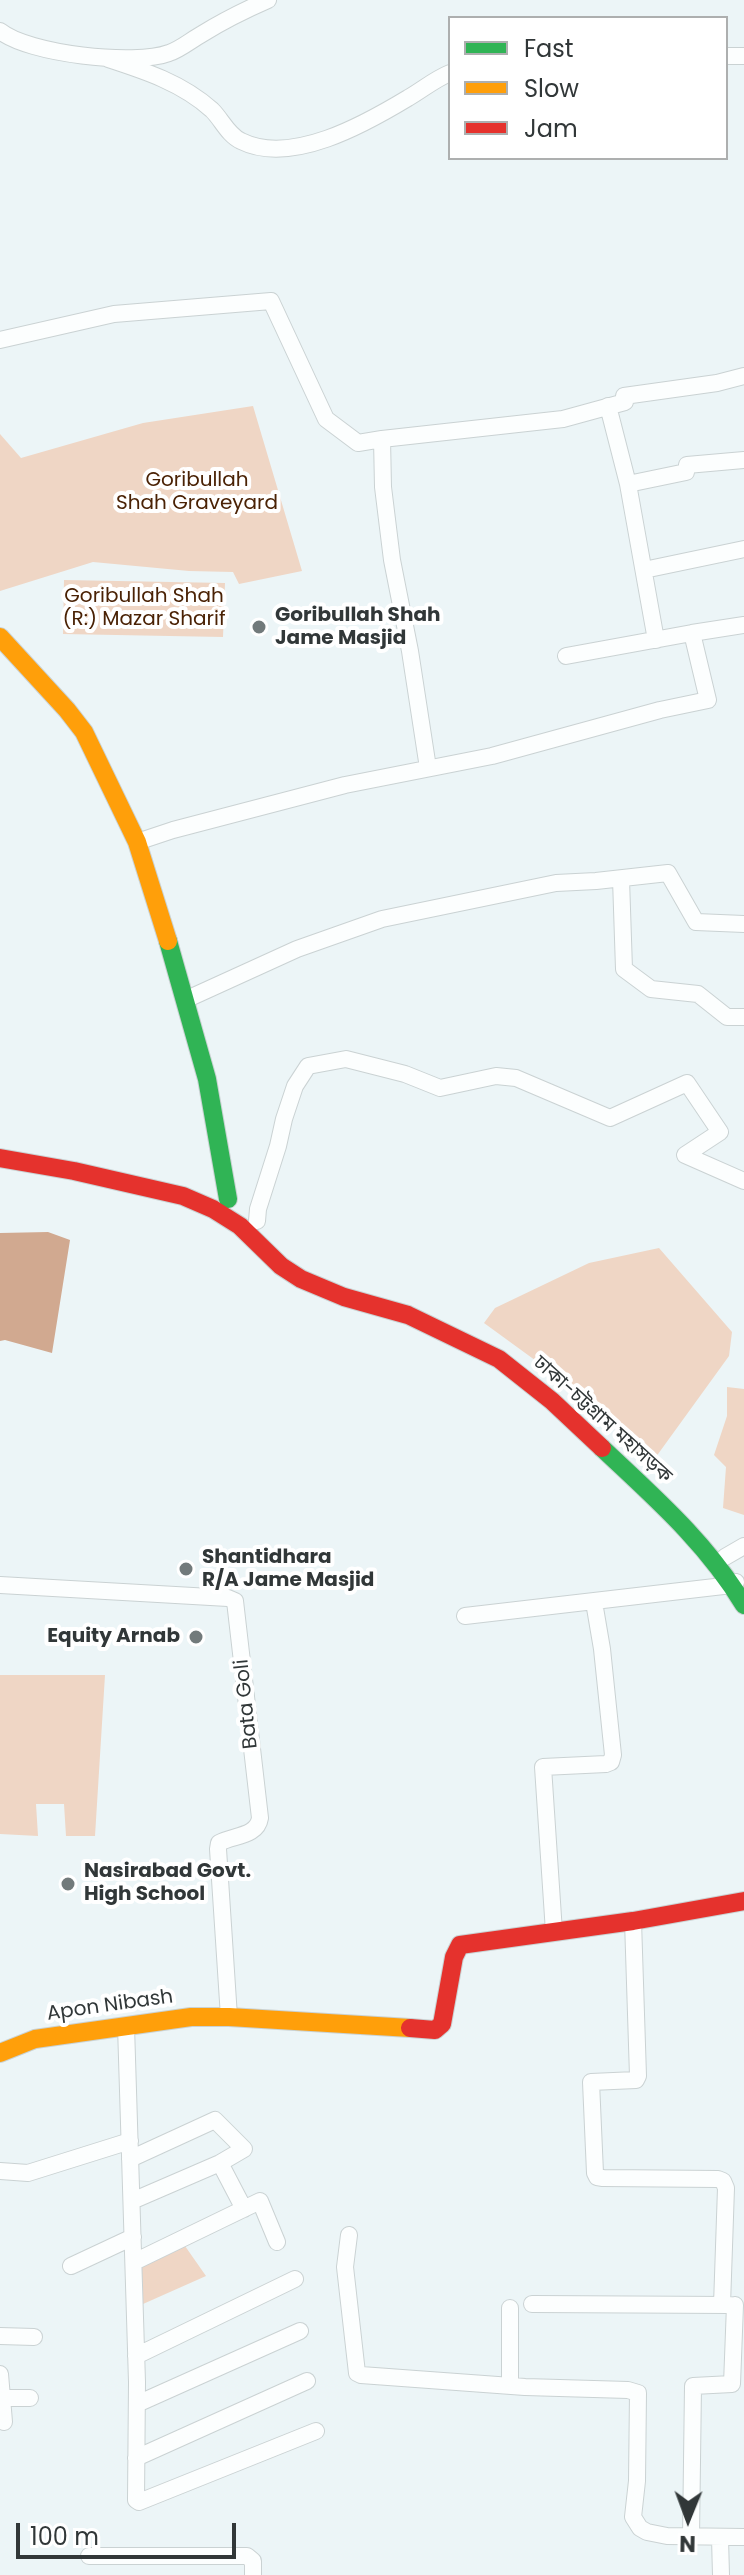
<!DOCTYPE html>
<meta charset="utf-8">
<style>
body{margin:0}
#map{position:relative;width:744px;height:2575px;overflow:hidden;background:#ecf5f7;font-family:Poppins,sans-serif}
canvas{display:block}
.legend{position:absolute;left:448px;top:16px;width:280px;height:144px;box-sizing:border-box;background:#fff;border:2px solid #adafaf;margin:0;padding:10px 14px;list-style:none;font-size:24px;color:#313738}
.legend li{display:flex;align-items:center;gap:16px;height:40px}
.legend b{width:40px;border:2px solid #adafaf}
.north{position:absolute;left:648px;top:2479px;width:80px;height:80px;-webkit-text-stroke:6px #fff;paint-order:stroke;rotate:181deg;font-size:22px;font-weight:700;line-height:32px;text-align:center;color:#313738}
.north::after{content:'';display:block;margin:auto;width:28px;height:36px;background:#313738;clip-path:polygon(50% 0,100% 100%,50% 72%,0 100%)}
.scale{position:absolute;left:16px;top:2523px;width:220px;height:36px;box-sizing:border-box;border:4px solid #313738;border-top:0;padding-left:10px;font-size:24px;line-height:28px;white-space:nowrap;color:#313738;-webkit-text-stroke:6px #fff;paint-order:stroke}
</style>
<div id="map">
<canvas width="744" height="2575"></canvas>
<ul class="legend">
<li><b style="height:10px;background:#30b455"></b>Fast</li>
<li><b style="height:10px;background:#ff9f0a"></b>Slow</li>
<li><b style="height:10px;background:#e5322d"></b>Jam</li>
</ul>
<div class="north">N</div>
<div class="scale">100 m</div>
</div>
<script>
const context = document.querySelector('canvas').getContext('2d');
context.lineJoin = 'round';
function fill(path, color) { context.fillStyle = color; context.fill(path, 'evenodd'); }
function strokePath(path, color, width, dash) { context.strokeStyle = color; context.lineWidth = width; context.lineCap = dash ? 'butt' : 'round'; context.setLineDash(dash || []); context.stroke(path); }
function drawText(font, color, halo, rows, align = 'center') {
  context.font = font + ' Poppins,"Noto Sans Bengali",sans-serif'; context.lineWidth = 8; context.setLineDash([]); context.textBaseline = 'middle'; context.strokeStyle = halo; context.fillStyle = color; for (const [text, x, y, turn = 0] of rows) {
    context.save(); context.translate(x, y); context.rotate((+turn || 0) * Math.PI / 180); context.textAlign = isNaN(turn) ? turn : align; if (halo) context.strokeText(text, 0, 0); context.fillText(text, 0, 0); context.restore();
  }
}
const green = new Path2D(`
 M253,406l49,165 -63,13 -6,-12 -44,-1 -96,-9 -93,29v-157l21,24 122,-35z
 M64,580l161,3 -2,54 -160,-3z
 M659,1248l73,84 -3,24 -76,105 -77,-71 -92,-67 11,-15 94,-45z
 M727,1387l17,2v126l-21,-7 3,-41 -12,-12 13,-39z
 M0,1675h105l-10,161h-29l-2,-32h-28l2,32 -38,-2z
 M185,2246l21,30 -63,28 -4,-40z`);
const water = new Path2D(`
 M48,1232l22,8 -18,113 -47,-13 -5,1v-108z`);
const street = new Path2D(`
 M0,31c28,23 135,35 169,22 12,-4 22,-13 33,-19 21,-13 43,-24 66,-34
 M726,56h18
 M108,59c37,12 74,24 104,51 10,10 16,25 29,31 50,25 124,-17 167,-43 14,-8 27,-19 42,-25
 M0,340l114,-26 157,-13 55,118 32,24 24,-4
 M608,406l20,78 28,156
 M628,484l58,-12 1,-7 57,-5
 M644,570l100,-21
 M566,656l126,-23
 M428,768l-18,-117 -18,-91 -9,-73 -1,-48 181,-20 62,-17 -1,-6 93,-13 27,-7
 M137,842l36,-12 172,-45 147,-29 168,-46 48,-10 -16,-67 52,-8
 M621,879l3,90 27,20 47,5 29,23h17
 M185,1000l112,-51 85,-30 174,-36 40,-2 72,-8 28,49 48,2
 M257,1221l1,-12 20,-63 6,-27 11,-33 13,-20 38,-7 59,15 35,14 56,-12 20,2 94,40 77,-35 33,49 -35,23 59,26
 M725,1557l19,-11
 M0,1585l228,13 7,3 25,217c-3,19 -27,17 -41,25l-1,6 11,168
 M465,1616l267,-31 4,-3
 M633,1921l5,155 -2,4 -45,2 4,91 2,4 6,1 115,1 5,2 3,7 -4,117
 M554,1932l-11,-165 63,-3 5,-2 2,-7 -11,-106 -8,-47
 M126,2026l11,356 -1,118 3,2 177,-71
 M130,2159l85,-39 29,29 -24,14 -88,38
 M220,2163l24,46
 M0,2171l28,2 102,-32
 M349,2235l-4,32 12,106 4,2 164,12 103,3 10,3 -1,88 -4,36 7,11 7,4 20,4 77,1
 M134,2262l126,-61 17,41
 M71,2266l62,-29
 M532,2304l198,1
 M0,2336l34,1
 M136,2356l159,-77
 M0,2374l4,48
 M510,2386v-78
 M2,2398h28
 M137,2404l163,-73
 M136,2458l171,-77
 M691,2537l2,-151 39,-2 3,-79
 M720,2538l1,37
 M89,2556h158l6,5v14`);
const fast = new Path2D(`
 M168,941l39,138 21,120
 M602,1448c52,49 105,95 142,157`);
const slow = new Path2D(`
 M0,637l67,73 17,22 53,110 31,99
 M0,2053l35,-14 156,-22h38l181,11`);
const jam = new Path2D(`
 M0,1158l74,13 109,25 30,13 27,17 41,40 20,13 43,18 64,18 91,44 53,42 50,47
 M410,2028l25,2 7,-6 12,-67 6,-12 173,-24 111,-20`);
const markers = [
 [259,627,8,"#727a7b"],
 [186,1569,8,"#727a7b"],
 [196,1637,8,"#727a7b"],
 [68,1884,8,"#727a7b"]
];
const parkNames = [
 ["Goribullah",197,481],
 ["Shah Graveyard",197,504],
 ["Goribullah Shah",144,597],
 ["(R:) Mazar Sharif",144,620]
];
const poiNames = [
 ["Goribullah Shah",275,616],
 ["Jame Masjid",275,639],
 ["Shantidhara",202,1558],
 ["R/A Jame Masjid",202,1581],
 ["Equity Arnab",180,1637,"right"],
 ["Nasirabad Govt.",84,1872],
 ["High School",84,1895]
];
const streetNames = [
 ["ঢাকা-চট্টগ্রাম মহাসড়ক",602,1420,42],
 ["Bata Goli",247,1704,-96],
 ["Apon Nibash",110,2006,-8]
];
fill(green, '#efd6c5');
fill(water, '#d1a990');
strokePath(street, '#cad2d3', 18);
strokePath(fast, '#cad2d3', 20);
strokePath(slow, '#cad2d3', 20);
strokePath(jam, '#cad2d3', 20);
strokePath(street, '#fcfefe', 16);
strokePath(fast, '#30b455', 18);
strokePath(slow, '#ff9f0a', 18);
strokePath(jam, '#e5322d', 18);
for (const [x, y, r, color] of markers) { const dot = new Path2D(); dot.arc(x, y, r, 0, 2 * Math.PI); context.fillStyle = color; context.fill(dot); strokePath(dot, '#fff', 3); }
drawText('20px', '#4a2205', '#fff', parkNames);
drawText('bold 20px', '#313738', '#fff', poiNames, 'left');
drawText('20px', '#313738', '#fff', streetNames);
</script>
